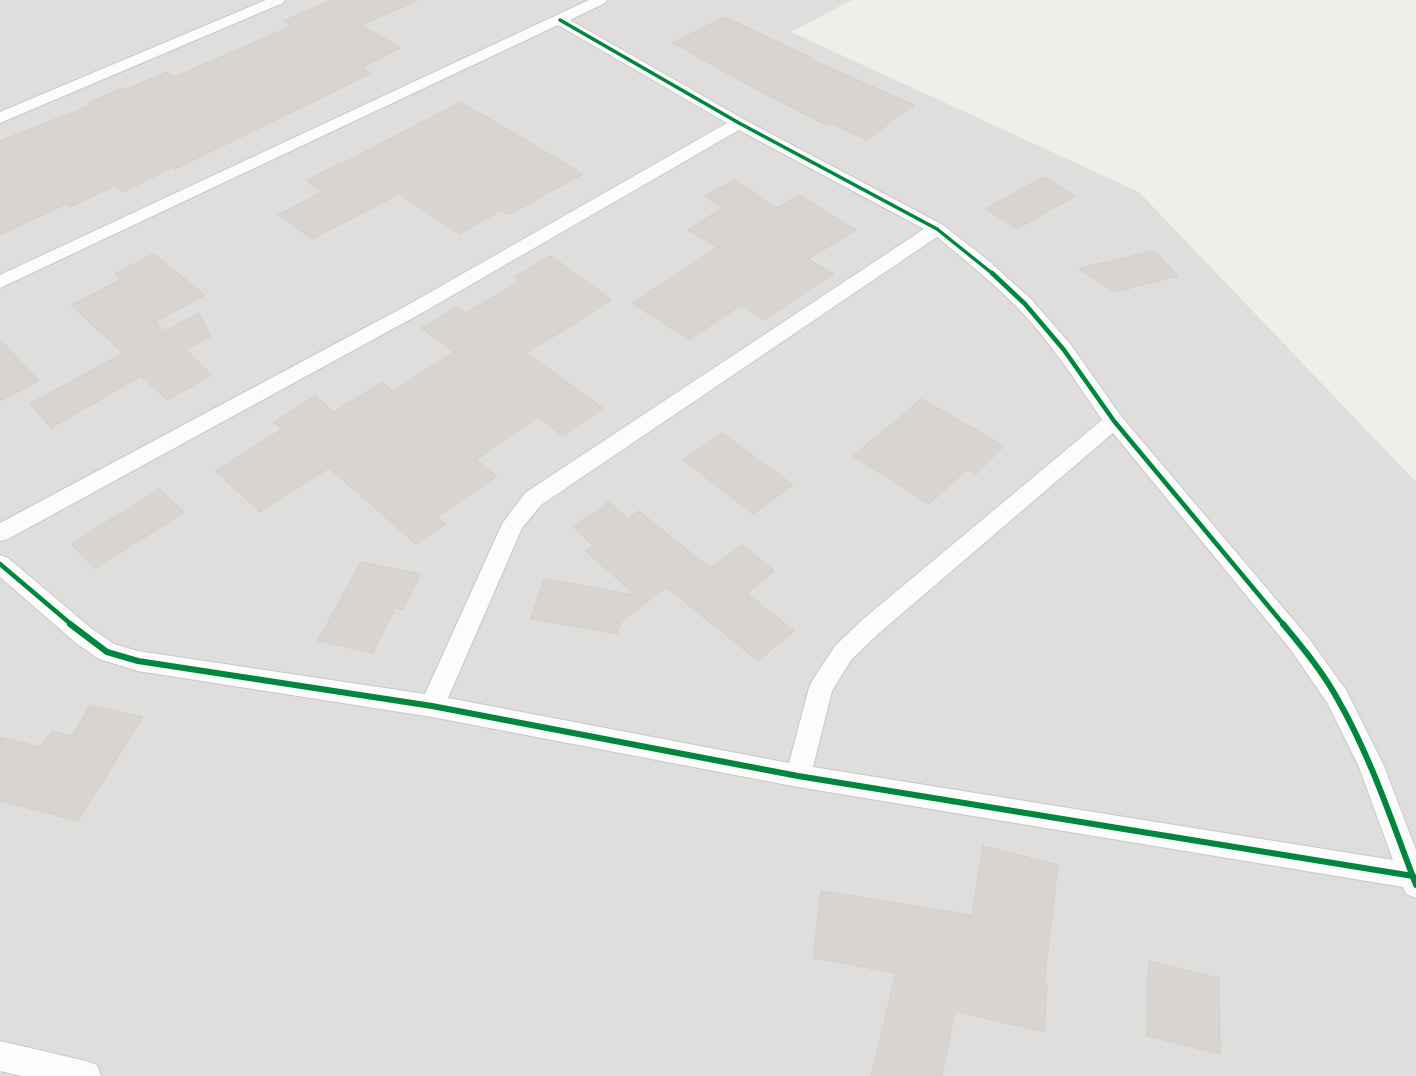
<!DOCTYPE html>
<style>
body{margin:0}
canvas{display:block;background:#f0eeeb}
</style>
<canvas width="1416" height="1076"></canvas>
<script>
const context = document.querySelector('canvas').getContext('2d');
context.lineJoin = 'round';
function fill(path, color) { context.fillStyle = color; context.fill(path, 'evenodd'); }
function strokePath(path, color, width, dash) { context.strokeStyle = color; context.lineWidth = width; context.lineCap = dash ? 'butt' : 'round'; context.setLineDash(dash || []); context.stroke(path); }
const residential = new Path2D(`
 M0,0h852l-61,32 348,160 277,290v594h-1416z`);
const building = new Path2D(`
 M332,0h86l-56,25 38,23 -38,19 10,6 -197,96 -2,-2 -50,25 -8,-6 -45,21 -4,-3 -66,31v-94l91,-36 -2,-2 33,-15 2,2 43,-18 7,5 118,-51 -8,-5z
 M725,17l87,41 -2,1 104,46 -47,35 -37,-17 -4,2 -65,-33 -88,-49z
 M461,102l122,72 -75,41 -7,-5 -41,24 -61,-40 -87,45 -34,-24 44,-23 -16,-11 36,-19 1,1z
 M1044,177l31,19 -58,33 -31,-20z
 M736,180l41,28 22,-13 57,35 -48,29 26,15 -29,19 -42,27 -22,-15 -52,35 -57,-37 85,-56 -29,-17 34,-22 -17,-12z
 M1154,251l24,25 -63,16 -36,-23z
 M154,254l51,41 -50,27 10,9 34,-18 12,23 -25,14 26,25 -45,25 -26,-24 -90,52 -21,-24 93,-51 -52,-48 51,-26 -7,-5z
 M551,256l61,44 -85,53 76,55 -40,28 -26,-19 -61,43 21,16 -59,41 8,7 -30,20 -87,-76 -69,44 -45,-41 67,-42 -9,-7 42,-26 19,16 48,-30 11,9 61,-39 -33,-24 36,-21 8,6 55,-31 -6,-5z
 M0,339l39,42 -39,20z
 M922,399l82,47 -28,28 -8,-5 -39,35 -76,-48z
 M722,433l71,52 -40,29 -70,-54z
 M160,489l24,23 -89,57 -24,-25z
 M609,502l19,16 11,-7 71,57 32,-23 33,26 -28,22 47,38 -36,30 -92,-74 -45,35 -4,12 -87,-15 14,-40 92,16 -51,-44 8,-6 -20,-18z
 M361,562l60,12 -18,35 -8,-1 -22,45 -55,-12z
 M91,705l52,12 -65,104 -78,-20v-64l41,10 11,-16 19,5z
 M983,846l75,19 -14,119h3l-3,48 -89,-21 -13,65h-71l25,-103 -83,-15 8,-67 151,24z
 M1149,961l70,17 1,76 -73,-18z`);
const minor = new Path2D(`
 M266,0h19l-2,3 -283,120v-11z
 M589,0h18l-2,3 -35,17 175,100 198,105 46,36 43,39 39,45 50,71 186,220 39,54 38,76 32,84v48l-10,-4 -3,-7 -605,-100 -366,-70 -294,-46 -39,-12 -23,-16 -76,-66v-22l8,3 84,71 22,15 24,7 287,43 77,-170 23,-31 399,-264 -185,-99 -319,184 -412,225 -8,2v-18l406,-217 321,-183 -169,-98 -558,263v-13zM937,237c28,23 55,45 80,70 33,34 59,74 85,113l-240,200 -27,26 -23,35 -3,7 -20,75 -341,-65 74,-170 19,-23zM1113,433l178,217 37,54 31,63 34,93 -580,-93 19,-76 19,-31 27,-26z
 M0,1041l86,20 11,4 4,11h-79l-22,-5z`);
const cyclewayFar2 = new Path2D(`
 M560,20l179,103 198,106 56,45`);
const cyclewayFar1 = new Path2D(`
 M992,273l33,31 39,46 50,71 170,204
 M0,564l72,61`);
const cycleway = new Path2D(`
 M70,624l37,28 31,9 294,45 366,70 615,100
 M1283,624c19,23 40,48 54,74 34,59 55,124 79,187`);
fill(residential, '#dfdedc');
fill(building, '#d7d4d2');
strokePath(building, '#d3d0cc', 1);
strokePath(minor, '#c9c8c7', 2);
fill(minor, '#fdfcfc');
strokePath(cyclewayFar2, '#00873e', 3.5);
strokePath(cyclewayFar1, '#00873e', 4.5);
strokePath(cycleway, '#00873e', 6);
</script>
